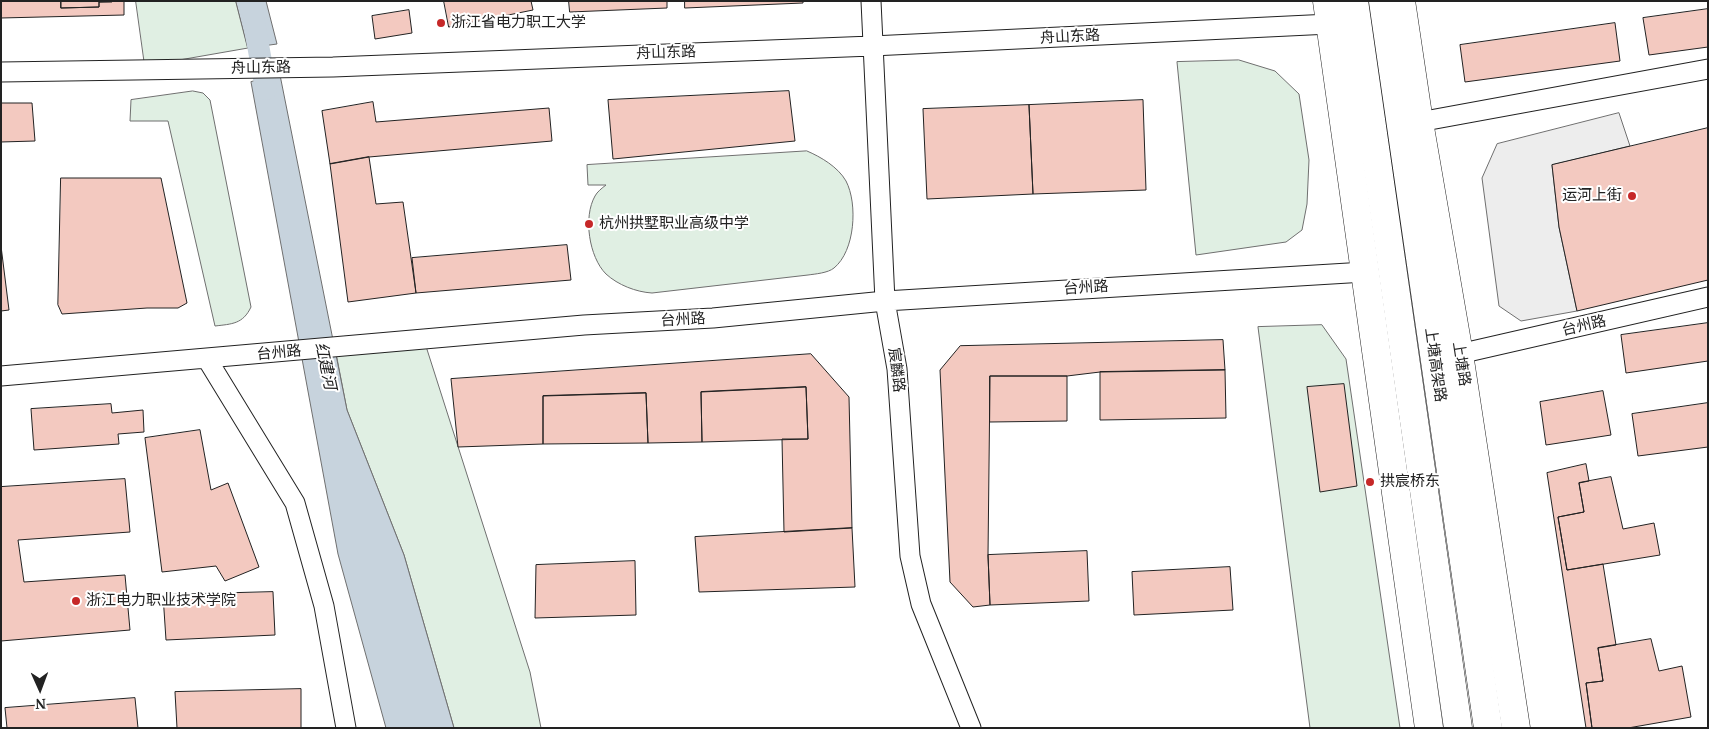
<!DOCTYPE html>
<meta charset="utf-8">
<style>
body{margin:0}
#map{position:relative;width:1709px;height:729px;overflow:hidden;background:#fff;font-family:"PT Serif",serif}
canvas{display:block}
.frame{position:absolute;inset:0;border:2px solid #222;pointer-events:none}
.north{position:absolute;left:15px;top:664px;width:50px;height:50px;-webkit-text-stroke:4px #fff;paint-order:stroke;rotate:178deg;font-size:14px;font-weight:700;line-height:20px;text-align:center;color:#222}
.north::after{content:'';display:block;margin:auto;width:18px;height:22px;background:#222;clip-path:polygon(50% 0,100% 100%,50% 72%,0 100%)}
</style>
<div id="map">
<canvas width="1709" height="729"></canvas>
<div class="frame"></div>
<div class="north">N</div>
</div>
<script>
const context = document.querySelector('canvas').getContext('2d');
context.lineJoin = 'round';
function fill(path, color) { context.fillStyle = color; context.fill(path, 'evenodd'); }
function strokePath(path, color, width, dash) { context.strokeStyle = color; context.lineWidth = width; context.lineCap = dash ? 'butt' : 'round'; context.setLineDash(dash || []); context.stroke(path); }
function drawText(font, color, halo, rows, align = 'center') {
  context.font = font + ' "PT Serif","Noto Sans SC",serif'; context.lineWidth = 4; context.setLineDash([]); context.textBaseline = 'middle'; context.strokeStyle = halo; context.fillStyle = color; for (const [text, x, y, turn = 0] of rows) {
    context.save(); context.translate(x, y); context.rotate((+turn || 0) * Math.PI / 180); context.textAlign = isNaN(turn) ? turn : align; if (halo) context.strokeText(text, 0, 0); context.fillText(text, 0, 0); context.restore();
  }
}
const green = new Path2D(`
 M136,1h100l12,47 -103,18z
 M1239,60l36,11 24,23 10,66 -2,44 -5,26 -16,12 -90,13 -19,-193z
 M193,91l10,2 7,7 41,207c-8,17 -19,17 -36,19l-47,-205h-38l1,-21z
 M807,151c14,6 31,16 39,30 12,23 9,70 -12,87 -6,5 -19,6 -26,7l-156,18c-16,-1 -34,-8 -46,-19 -17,-17 -23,-57 -11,-78 2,-4 7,-8 11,-11h-18l-1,-20z
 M1322,325l24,34 54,369h-90l-52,-401z
 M424,340l106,332 11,56h-87l-50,-173 -57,-145 -12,-62z`);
const parking = new Path2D(`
 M1619,113l11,33 -78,19 7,62 18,84 -56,10 -22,-15 -17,-128 15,-34z`);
const water = new Path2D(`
 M236,1h30l11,43 -29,4z
 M280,75l67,335 57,145 50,173h-68l-48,-174 -87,-472z`);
const canal = new Path2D(`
 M250,1l16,88`);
const building = new Path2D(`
 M1,1h60v7l38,-1v-5l25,-1v14l-123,3z
 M61,1h51v1h-13v5l-38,1z
 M444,1h87l2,9 -84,17z
 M569,1h98v7l-97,4z
 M685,1h118v2l-118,5z
 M1708,9v38l-59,8 -6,-37z
 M409,10l3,23 -37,6 -3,-23z
 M1615,23l5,38 -155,21 -5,-37z
 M789,91l6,50 -182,18 -5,-59z
 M1143,100l3,90 -113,4 -4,-89z
 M373,102l3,20 173,-14 3,33 -183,16 -39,7 -8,-53z
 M1,103h31l3,38 -34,1z
 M1029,105l4,89 -106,5 -4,-90z
 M1708,128v152l-131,31 -18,-84 -7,-62z
 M369,157l7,47 27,-2 13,91 -68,9 -18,-138z
 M61,178h100l26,125 -9,5h-31l-85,6 -4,-9z
 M567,245l4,35 -155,13 -4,-35z
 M1,246l8,64 -8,1z
 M1708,323v38l-82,12 -5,-38z
 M1223,340l2,30 -125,2 -33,4h-77l-2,179 2,50 -17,2 -23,-25 -10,-212 20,-24z
 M811,354l38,43 3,131 -68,4 -2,-93h26l-2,-52 -105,5 1,50 -54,1 -2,-50 -103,3v48l-85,3 -7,-68z
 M1225,370l1,48 -126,2v-48z
 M990,376h77v45l-77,1z
 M1344,384l13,102 -37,6 -13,-105z
 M806,387l2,52 -106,3 -1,-50z
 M1603,391l8,44 -65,10 -6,-43z
 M646,393l2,50 -105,1v-48z
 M1708,403v44l-70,9 -6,-42z
 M111,404l1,9 31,-3 1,22 -26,2 1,10 -85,6 -3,-41z
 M200,430l11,60 17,-7 31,84 -34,14 -9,-15 -54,6 -17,-134z
 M1586,464l3,17 -10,2 5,29 -26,5 9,53 36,-6 13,81 -18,3 5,33 -17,2 6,45h-6l-39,-255z
 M1611,477l12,52 31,-6 6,32 -93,15 -9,-53 26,-5 -5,-29z
 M125,479l5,53 -112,8 6,42 101,-7 5,55 -129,11v-154z
 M852,528l3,59 -156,5 -4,-55z
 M1087,551l2,50 -99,4 -2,-50z
 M635,561l1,54 -101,3 1,-53z
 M1230,567l3,43 -99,5 -2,-43z
 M273,592l2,43 -109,5 -3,-45z
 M1651,639l8,32 23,-5 9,51 -63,11h-36l-6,-45 17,-2 -5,-33z
 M301,689v39h-124l-2,-36z
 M135,698l3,30h-131l-2,-20z`);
const street = new Path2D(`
 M871,1l14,300 12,68 13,187 11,48 50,124
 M1,72l332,-5 539,-21 458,-22
 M1419,122l289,-53
 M1459,354l249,-57
 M207,359l88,144 29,103 22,122
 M1,376l583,-51 129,-7 172,-17 480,-29`);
const primary = new Path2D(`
 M1327,1l102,727
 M1401,1l18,121 40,232 57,374`);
const highway = new Path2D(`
 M1354,1l104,727
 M1383,1l105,727`);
const markers = [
 [441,23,5,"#c62828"],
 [1632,196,5,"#c62828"],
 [589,224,5,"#c62828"],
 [1370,482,5,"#c62828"],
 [76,601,5,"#c62828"]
];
const poiNames = [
 ["浙江省电力职工大学",451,23],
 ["运河上街",1622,196,"right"],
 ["杭州拱墅职业高级中学",599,224],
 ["拱宸桥东",1380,482],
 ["浙江电力职业技术学院",86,601]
];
const streetNames = [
 ["舟山东路",1070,37,-3],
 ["舟山东路",666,53,-2],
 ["舟山东路",261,68,-1],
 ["台州路",1086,288,-4],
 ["台州路",683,320,-3],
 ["台州路",1584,326,-13],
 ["台州路",279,353,-5],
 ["上塘路",1461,364,81],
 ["上塘高架路",1435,365,82],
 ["宸麟路",896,370,83]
];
const waterNames = [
 ["红建河",325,366,78]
];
fill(green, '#e0efe3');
strokePath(green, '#6f6f6f', 1);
fill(parking, '#ededed');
strokePath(parking, '#6f6f6f', 1);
fill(water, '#c7d3dd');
strokePath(water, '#6f6f6f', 1);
strokePath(canal, '#c7d3dd', 22);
fill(building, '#f3c9c0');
strokePath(building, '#222', 1);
strokePath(street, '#222', 21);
strokePath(primary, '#222', 29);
strokePath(highway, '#222', 29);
strokePath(street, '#fff', 19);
strokePath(primary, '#fff', 28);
strokePath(highway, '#fff', 28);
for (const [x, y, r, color] of markers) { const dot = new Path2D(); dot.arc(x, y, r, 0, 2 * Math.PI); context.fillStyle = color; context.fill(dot); strokePath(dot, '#fff', 2); }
drawText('15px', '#222', '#fff', poiNames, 'left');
drawText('15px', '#222', '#fff', streetNames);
drawText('italic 16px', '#222', '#fff', waterNames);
</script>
